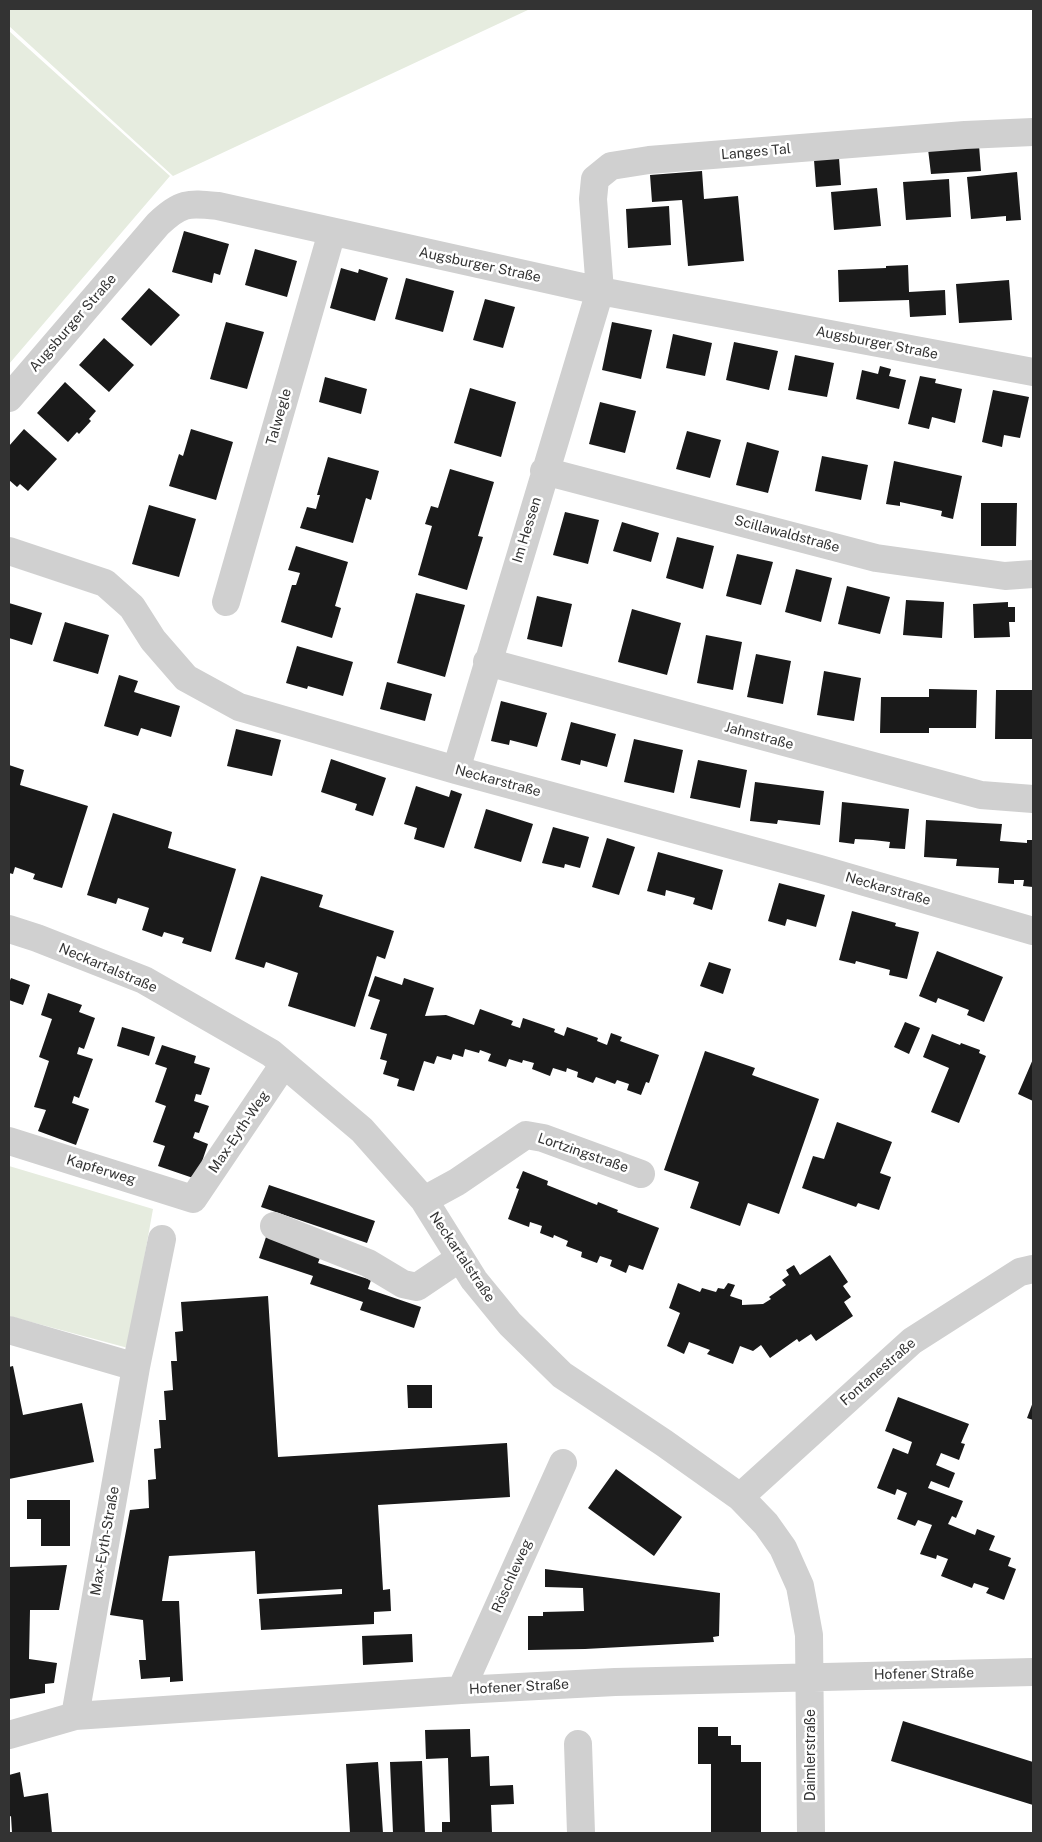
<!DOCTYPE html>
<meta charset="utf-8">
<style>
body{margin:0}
#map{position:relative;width:1042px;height:1842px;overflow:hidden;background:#fff;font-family:"Public Sans",sans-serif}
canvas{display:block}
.frame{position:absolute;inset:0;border:10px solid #333;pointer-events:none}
</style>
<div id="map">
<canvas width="1042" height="1842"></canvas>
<div class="frame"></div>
</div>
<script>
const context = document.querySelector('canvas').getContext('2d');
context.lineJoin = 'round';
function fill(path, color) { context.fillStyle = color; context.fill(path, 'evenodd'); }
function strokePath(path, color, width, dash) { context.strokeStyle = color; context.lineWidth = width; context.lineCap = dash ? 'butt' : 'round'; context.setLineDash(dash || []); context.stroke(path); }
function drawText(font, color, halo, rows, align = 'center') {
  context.font = font + ' "Public Sans",sans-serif'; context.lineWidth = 5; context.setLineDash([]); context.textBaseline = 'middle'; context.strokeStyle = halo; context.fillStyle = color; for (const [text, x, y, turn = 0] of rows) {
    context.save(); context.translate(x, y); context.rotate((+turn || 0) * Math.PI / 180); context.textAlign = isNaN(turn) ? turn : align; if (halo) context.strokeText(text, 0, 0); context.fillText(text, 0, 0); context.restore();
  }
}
const green = new Path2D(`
 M9,9h521l-357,167 -164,-150z
 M9,31l161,145 -161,188z
 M9,1166l144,43 -25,139 -119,-32z`);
const building = new Path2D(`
 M979,145l2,26 -50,3 -3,-25z
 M839,158l2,27 -25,2 -2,-27z
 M702,171l2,28 34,-3 6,65 -56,5 -6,-66 -30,2 -2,-27z
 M1017,172l4,48 -15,1v-5l-35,3 -4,-42z
 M949,179l2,38 -45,3 -3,-38z
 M877,188l4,38 -47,4 -3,-38z
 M669,206l2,39 -43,3 -2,-39z
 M184,231l45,13 -9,31 -6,-2 -2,10 -40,-11z
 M255,249l42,12 -10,36 -42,-12z
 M908,265l1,27 36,-2 1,25 -36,2 -1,-17 -70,2 -1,-32 48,-2v-2z
 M341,268l17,5 1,-4 29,9 -13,43 -45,-13z
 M406,278l48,13 -11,41 -48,-13z
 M1009,280l3,40 -53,3 -3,-39z
 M149,288l31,27 -29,31 -30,-27z
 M485,299l30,8 -12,41 -30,-8z
 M226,322l38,10 -17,57 -37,-10z
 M612,322l40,8 -11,49 -39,-9z
 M673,334l39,9 -7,33 -39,-8z
 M104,338l30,27 -25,27 -30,-27z
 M734,342l44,9 -9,39 -43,-10z
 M795,355l39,8 -7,34 -39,-7z
 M880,366l11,3 -2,7 17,4 -7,29 -43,-10 6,-29 16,4z
 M920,376l16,3 -1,4 27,6 -7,34 -23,-6 -3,12 -21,-5z
 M325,377l42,12 -6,25 -42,-12z
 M65,382l31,29 -7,8 2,2 -12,13 -2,-2 -9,10 -31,-29z
 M470,388l46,14 -15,55 -47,-14z
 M993,390l36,7 -9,41 -16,-3 -2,12 -20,-5z
 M600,402l36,9 -11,42 -36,-9z
 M24,429l33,30 -29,32 -8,-7 -3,3 -8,-7v-34z
 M191,429l42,13 -17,58 -47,-14 10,-32 4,2z
 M687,431l34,9 -11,38 -34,-9z
 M747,442l32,9 -11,42 -32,-8z
 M822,456l46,9 -7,35 -46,-9z
 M328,457l51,14 -8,29 -5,-2 -13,45 -53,-15 7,-21 9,2 4,-14h-3z
 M894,461l68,15 -9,43 -12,-3 1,-5 -42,-9v4l-14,-2z
 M450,469l44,13 -16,54 5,1 -16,53 -49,-15 14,-49 -7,-2 6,-18 7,2z
 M981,503h36l-1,43h-35z
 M149,505l47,14 -17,58 -47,-13z
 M565,512l34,8 -11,44 -35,-9z
 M622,522l37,11 -8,29 -38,-11z
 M677,537l37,9 -11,43 -37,-11z
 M296,546l52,16 -13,44 6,2 -9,30 -51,-16 11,-37h4l4,-12 -12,-3z
 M737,554l36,8 -12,43 -35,-9z
 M796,569l36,9 -11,44 -36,-10z
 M847,586l43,11 -10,37 -42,-10z
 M416,593l49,12 -20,72 -48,-14z
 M537,596l35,8 -10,43 -35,-8z
 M906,600l38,2 -2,36 -39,-3z
 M1008,602v5h7v15h-6l1,15 -36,1 -1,-34z
 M9,603l33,10 -10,32 -23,-7z
 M632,609l49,14 -14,52 -49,-13z
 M65,622l44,13 -11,39 -45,-13z
 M706,635l36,7 -9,48 -36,-7z
 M297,646l56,16 -10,34 -35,-10 -1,3 -21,-6z
 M756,654l35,7 -8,43 -36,-7z
 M824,671l37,7 -7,43 -37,-6z
 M119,675l19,6 -4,11 46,14 -9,31 -30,-9 -3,8 -34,-10z
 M387,682l45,12 -7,27 -45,-12z
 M929,689l48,1 -1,38h-47v5h-49l1,-36h48z
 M996,690h37v49h-38z
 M501,701l46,12 -10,34 -27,-7 -1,5 -18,-4z
 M571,722l45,12 -9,33 -26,-7 -1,5 -19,-5z
 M236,729l45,11 -9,36 -45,-10z
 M634,739l49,11 -9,43 -50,-11z
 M331,759l55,19 -13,38 -18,-6 2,-6 -36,-12z
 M698,760l49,10 -7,38 -50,-10z
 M9,765l15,5 -4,15 68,21 -26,82 -29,-9 2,-5 -20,-7 -2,7 -4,-1z
 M755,782l69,9 -4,34 -42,-5 -1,4 -27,-3z
 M416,786l33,11 2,-7 11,4 -18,54 -30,-9 3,-11 -13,-4z
 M842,802l67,7 -4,40 -16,-1 1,-6 -17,-2 -18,-1 -1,5 -15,-2z
 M486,809l47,15 -12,38 -47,-14z
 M113,813l59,19 -4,16 68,21 -25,83 -29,-9 2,-5 -20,-6 -2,5 -20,-7 7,-22 -31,-10 -2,6 -29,-9z
 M926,820l76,4 -2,17 27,2v-3h6v47l-10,-1 1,-6h-10v4l-16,-1 1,-15 -43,-2 1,-7 -33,-2z
 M553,827l36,10 -9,31 -15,-4 -1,4 -22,-5z
 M607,838l28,9 -16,48 -27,-8z
 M658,852l65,18 -11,40 -19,-6 2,-6 -29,-8 -1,6 -18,-5z
 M261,876l62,19 -4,12 75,24 -9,28 -8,-3 -22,71 -67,-21 10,-33 -32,-11 -2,6 -29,-9z
 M779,883l46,12 -9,32 -29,-8 -2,7 -17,-5z
 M852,911l44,12 -1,3 24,6 -12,47 -18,-4 1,-5 -34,-9 -1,3 -16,-4z
 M937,951l66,26 -19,45 -17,-7 2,-5 -31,-12 -2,5 -17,-7z
 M709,962l22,7 -8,25 -23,-8z
 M375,976l27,9 2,-7 30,10 -9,28 21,-1 28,10 6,-16 33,12 -2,4 9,3 3,-10 32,11 -1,3 10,4 3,-9 31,11 -1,3 10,4 4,-12 11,4 -2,4 39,14 -10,28 -3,-1 -5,13 -14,-5 2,-6 -12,-4 -2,4 -19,-7 -3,6 -16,-6 1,-5 -11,-4 -1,4 -13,-4 -3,8 -18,-7 2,-6 -11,-3 -1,3 -13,-4 -3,8 -18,-6 3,-7 -11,-4 -1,3 -14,-4 -2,8 -10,-3 -2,6 -14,-4 -3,8 -10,-3 -10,30 -17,-5 2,-7 -16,-5 4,-13 -7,-2 7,-25 -17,-5 10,-29 -12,-4z
 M11,978l19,7 -7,20 -14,-5v-17z
 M48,993l34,12 -3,7 16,6 -11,31 -5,-2 -2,7 16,5 -14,39 -5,-2 -2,7 17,6 -13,36 -38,-14 8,-21 -12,-3 15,-46 -10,-4 13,-38 -11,-4z
 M905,1022l15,6 -11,26 -15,-7z
 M122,1027l33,10 -6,19 -32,-10z
 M932,1034l28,11 1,-2 19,7 -1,3 7,3 -27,67 -28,-11 18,-44 -26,-11z
 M162,1045l34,11 -2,7 16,5 -9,27 -5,-1 -2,7 15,5 -10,27 -4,-1 -2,6 15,6 -12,35 -38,-13 7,-20 -12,-4 13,-36 -11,-4 12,-34 -12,-4z
 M705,1051l50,17 -3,7 67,24 -40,115 -31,-11 -8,23 -50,-18 9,-26 -35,-12z
 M1033,1059v42l-15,-7z
 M837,1122l55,20 -12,31 11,4 -12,33 -21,-7 -2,4 -54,-19 11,-32 11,3z
 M523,1171l25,10 -1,4 50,20 1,-3 20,8 -1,2 42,16 -16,42 -14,-5 -3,8 -16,-7 2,-6 -12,-4 -3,7 -16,-6 1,-5 -16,-6 2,-5 -14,-6 -1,3 -13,-5 2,-7 -12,-4 -1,5 -21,-8 11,-30 -3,-1z
 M269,1185l106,36 -8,22 -106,-36z
 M266,1237l55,18 -3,8 53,17 -3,9 53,18 -7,21 -54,-18 3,-8 -53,-18 3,-8 -54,-18z
 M830,1255l18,27 -5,4 8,11 -7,5 9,14 -37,25 -5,-7 -12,8 -2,-3 -27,19 -9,-13 -8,6 -13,-5 -7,18 -26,-10 3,-4 -21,-8 -5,12 -17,-8 13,-33 -11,-5 9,-25 22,9 2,-4 14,4 2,-4 6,1 4,-6 7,2 -5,11 12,4v5l21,-1 8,-5 -2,-2 17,-12 -4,-5 7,-5 -3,-5 8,-5 6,10z
 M268,1296l10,161 229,-14 3,54 -132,8 5,85 7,-1 1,22 -17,1v12l-113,6 -2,-31 83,-5v-5l-85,5 -2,-43 -86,5 -7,45h17l4,80 -13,1v-5l-29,2 -2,-19h7l-3,-40 -33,-5 20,-105 19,-2 -1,-28 8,-1 -2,-30 7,-1 -2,-28h7l-2,-29 9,-1 -2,-29h6l-2,-29 8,-1 -2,-29z
 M13,1366l10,49 59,-12 12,59 -85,17v-112z
 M407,1385h25v23h-24z
 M898,1397l71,27 -8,19 4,1 -6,16 -18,-7 -5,12 19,8 -6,15 -18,-7 -3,7 35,13 -7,17 -4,-2 -4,8 27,11 2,-6 18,7 -6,14 22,8 -3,8 8,3 -12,31 -18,-7 3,-5 -15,-5 -2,5 -31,-12 7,-17 -11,-4 -1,4 -16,-5 12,-29 -14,-5 -3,6 -18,-7 10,-26 -10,-4 -2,6 -18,-7 16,-40 15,6 4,-12 -27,-11z
 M1033,1402v18l-6,-2z
 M616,1469l66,48 -28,39 -66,-48z
 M27,1500h43v46h-29v-27h-14z
 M67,1565l-8,45h-29l-1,49 28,4 -3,20 -9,1v9l-36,6v-132z
 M545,1569l175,24 -1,43 -6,1 1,5 -129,7 -57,1v-34h15v-4l41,-1 -1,-23 -38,-1z
 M412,1634l1,28 -50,3 -1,-29z
 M903,1721l130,41v43l-142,-44z
 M698,1727h20v9h13v9h10v17h20v71h-50v-69h-13z
 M470,1729l1,28 18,-1 1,30 23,-1 1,19 -23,1 1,28h-50v-11h8l-2,-64 -22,1 -1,-29z
 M422,1761l3,72h-32l-3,-71z
 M378,1762l5,71h-33l-4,-69z
 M20,1772l4,25 24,-4 4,40h-40l-1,-17 -2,1v-42z`);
const minor = new Path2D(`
 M9,398l149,-174c23,-22 30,-21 60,-18l382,85 433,81
 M544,471l332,87 129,18 28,-2
 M9,551l96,32 27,24 21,33 33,38 53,29 217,63 364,99 213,62
 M226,602l106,-370
 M487,662l494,133 52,4
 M456,770l144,-479 -7,-92 2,-20 16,-13 38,-6 316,-25 68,-3
 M9,929l28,9 107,42 127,73 91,77 62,70 50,80 36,44 52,51 102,68 76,54 26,27 17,24 17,38 9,49 2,198
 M9,1141l184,58 91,-135
 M424,1200l33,-18 69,-47 17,3 98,36
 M274,1226l94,37 35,21 14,3 43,-29
 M9,1330l127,37
 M740,1497l172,-156 108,-69 13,-3
 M461,1690l102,-227
 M75,1716l61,-349 26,-128
 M9,1735l66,-19 386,-26 154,-8 418,-10
 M578,1744l3,89`);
const streetNames = [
 ["Langes Tal",756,152,-5],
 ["Augsburger Straße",480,265,12],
 ["Augsburger Straße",73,323,-49],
 ["Augsburger Straße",877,343,11],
 ["Talwegle",279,417,-74],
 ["Im Hessen",527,530,-73],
 ["Scillawaldstraße",787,534,15],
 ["Jahnstraße",759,736,15],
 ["Neckarstraße",498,781,15],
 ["Neckarstraße",888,889,16],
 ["Neckartalstraße",108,968,23],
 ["Max-Eyth-Weg",239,1132,-56],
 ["Lortzingstraße",583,1153,19],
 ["Kapferweg",101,1170,17],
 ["Neckartalstraße",462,1257,56],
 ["Fontanestraße",878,1372,-41],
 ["Max-Eyth-Straße",105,1541,-80],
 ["Röschleweg",512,1576,-66],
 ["Hofener Straße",924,1674,-1],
 ["Hofener Straße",519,1687,-3],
 ["Daimlerstraße",811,1755,-90]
];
fill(green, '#e6ecdf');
fill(building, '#1a1a1a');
strokePath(minor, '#d0d0d0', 28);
drawText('14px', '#333', '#fff', streetNames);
</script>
